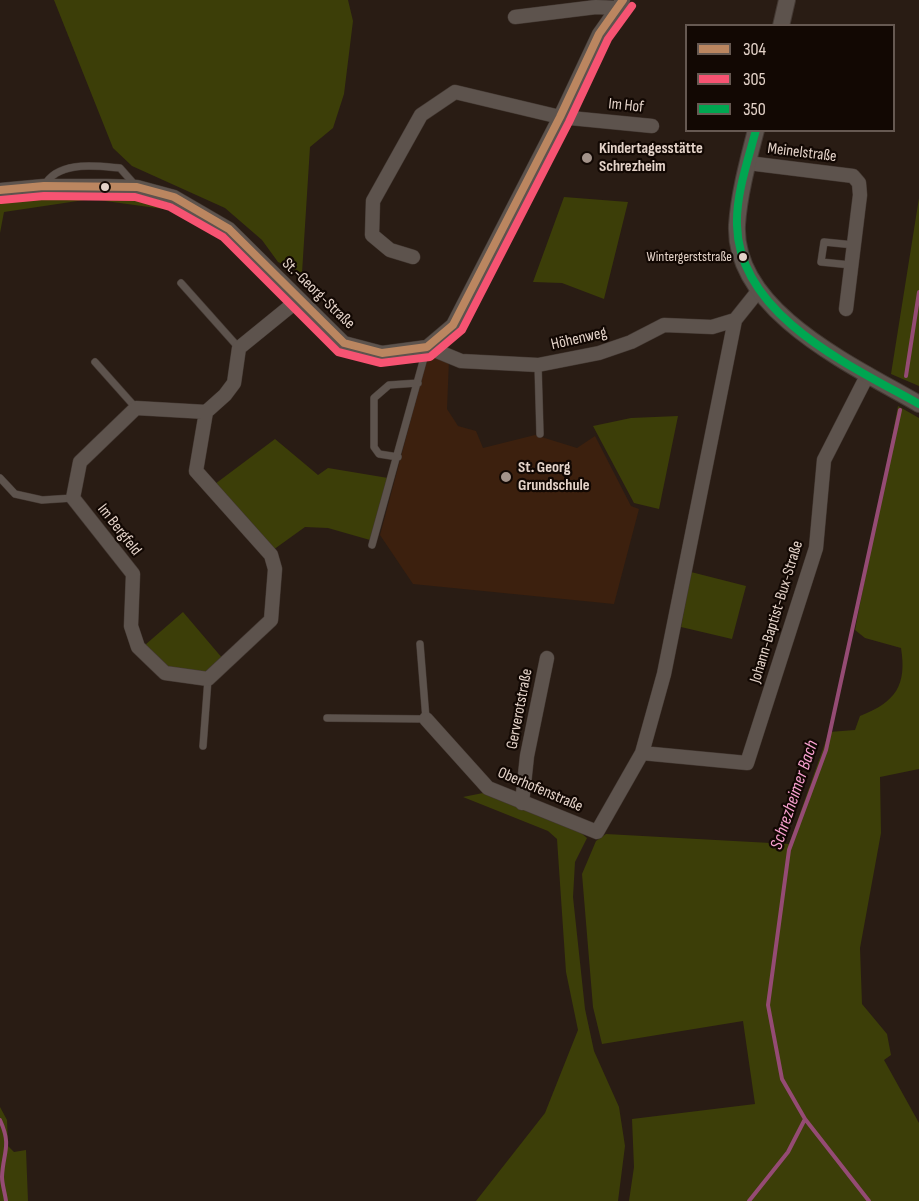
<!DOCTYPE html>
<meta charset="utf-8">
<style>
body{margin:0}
#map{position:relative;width:919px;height:1201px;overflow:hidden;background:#291c14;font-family:"Sofia Sans Condensed",sans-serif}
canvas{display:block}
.legend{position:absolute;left:685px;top:24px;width:210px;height:108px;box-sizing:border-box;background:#120803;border:2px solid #665952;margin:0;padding:8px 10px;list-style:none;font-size:18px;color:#e4d3c9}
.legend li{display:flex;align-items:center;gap:12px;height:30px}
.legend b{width:30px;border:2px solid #665952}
</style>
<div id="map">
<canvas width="919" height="1201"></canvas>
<ul class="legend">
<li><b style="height:8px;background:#bb8660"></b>304</li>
<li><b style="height:8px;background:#f65372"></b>305</li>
<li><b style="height:8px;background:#00a651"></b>350</li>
</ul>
</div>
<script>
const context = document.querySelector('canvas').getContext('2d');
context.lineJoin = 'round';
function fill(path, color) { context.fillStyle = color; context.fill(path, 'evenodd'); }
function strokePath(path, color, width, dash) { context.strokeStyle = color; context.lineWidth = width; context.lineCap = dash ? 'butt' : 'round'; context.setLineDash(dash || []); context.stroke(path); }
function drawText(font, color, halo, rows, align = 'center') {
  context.font = font + ' "Sofia Sans Condensed",sans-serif'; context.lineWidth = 4.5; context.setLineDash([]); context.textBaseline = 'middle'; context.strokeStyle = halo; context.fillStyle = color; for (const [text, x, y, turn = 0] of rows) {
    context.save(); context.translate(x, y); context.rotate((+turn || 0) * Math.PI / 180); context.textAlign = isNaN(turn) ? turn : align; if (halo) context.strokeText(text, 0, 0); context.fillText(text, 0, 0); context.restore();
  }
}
const built = new Path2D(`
 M429,352l20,8 -2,49 11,17 18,5 7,17 52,-13 42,13 18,-12 36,70 8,3 -25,95 -201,-20 -33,-49z`);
const green = new Path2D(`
 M54,0h294l5,21 -9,73 -11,34 -23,19 -8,126 -24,-11 -16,-22 -37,-32 -93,-42 -19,-18z
 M92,195l60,6 26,10 -87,-12 -87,13 -4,21v-33z
 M564,197l64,5 -24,97 -42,-16 -29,-1z
 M919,198v188l-28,-12z
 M898,406l21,12v351l-39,8 1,56 -21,115 2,56 25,30 4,21 -7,5 35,63v78h-290l5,-34 -2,-48 123,-15 -12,-83 -141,23 -9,-37 -11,-133 14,-33 10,-7 183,10 40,-112 26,-2 5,-14c36,-14 47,-31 41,-68l-36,-10 -10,-8z
 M678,416l-19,93 -25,-6 -41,-77 38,-8z
 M275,439l43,36 10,-7 60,10 -18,62 -42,-12 -23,-1 -32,23 -58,-66z
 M691,572l55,14 -14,53 -51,-12z
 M183,612l40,47 -16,15 -40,-5 -22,-24z
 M483,793l92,35 12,10 -12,24 -2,35 12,112 9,42 25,56 6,39 -7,55h-142l69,-88 33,-83 -12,-58 -9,-133 -9,-8 -85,-34z
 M0,1107l7,13 1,26 6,6 12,-2 2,51h-28z`);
const stream = new Path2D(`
 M906,376l13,-84
 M0,1120c12,26 3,32 2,57 0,7 3,16 4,24
 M749,1201l39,-49 17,-33
 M869,1201l-64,-82 -23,-40 -14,-74 21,-155 37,-100 74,-340`);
const service = new Path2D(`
 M44,186c14,-26 52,-20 76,-18l15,17
 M851,265l-30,-3 3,-20 30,3
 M181,283l58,65
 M95,362l41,46
 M538,365l2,69
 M398,457l-19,-3 -5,-7v-49l15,-13 29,-2
 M0,478l15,16 27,6 31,-2
 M372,545l55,-198
 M327,718l99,1 -6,-75
 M203,746l5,-67`);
const minor = new Path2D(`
 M515,17l81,-10 20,1
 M748,163l105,13 6,7 1,12 -14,114
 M0,190l44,-4h63l30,1 37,10 55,32 115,114 38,10 45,-6 26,-22 107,-208 39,-83 24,-34
 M413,257l-23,-7 -18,-15 1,-34 48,-86 34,-23 105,25 92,9
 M427,347l34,14 77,4 61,-12 32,-11 33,-17 48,2 23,-7
 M206,412l-70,-4 -56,54 -7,36 60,76 -2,52 7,21 27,26 43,6 63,-59 4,-51 -4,-14 -75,-84 10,-59 19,-17 9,-12 5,-35 59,-48
 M426,719l62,69 109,44 45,-79 22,-79 71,-354 24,-30
 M642,753l105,10 69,-215 8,-88 44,-86
 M522,803l5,-47 20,-98`);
const tertiary = new Path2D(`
 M781,26l6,-26
 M756,130c-8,31 -17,64 -19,95 -4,87 119,142 182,179`);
const bus1 = new Path2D(`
 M0,190l44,-4 93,1 37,10 55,32 115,114 38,10 45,-6 26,-22 107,-208 39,-83 24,-34`);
const bus2 = new Path2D(`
 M1,200l43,-4 91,1 35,10 53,30 115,115 43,11 49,-6 32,-27 107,-208 39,-83 24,-33`);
const bus3 = new Path2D(`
 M756,130c-8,30 -20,64 -19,95 2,91 114,141 182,179`);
const markers = [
 [587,158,6,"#a3938a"],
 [105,187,5,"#e4d3c9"],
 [743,257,5,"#e4d3c9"],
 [506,477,6,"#a3938a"]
];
const busNames = [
 ["Wintergerststraße",732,257]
];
const streetNames = [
 ["Im Hof",626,106,6],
 ["Meinelstraße",802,153,7],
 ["St.-Georg-Straße",318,294,44],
 ["Höhenweg",579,339,-13],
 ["Im Bergfeld",119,530,52],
 ["Johann-Baptist-Bux-Straße",777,612,-73],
 ["Gerverotstraße",520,709,-79],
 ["Oberhofenstraße",540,790,23]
];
const poiNames = [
 ["Kindertagesstätte",599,149],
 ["Schrezheim",599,167],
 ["St. Georg",518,468],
 ["Grundschule",518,486]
];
const waterNames = [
 ["Schrezheimer Bach",795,795,-71]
];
fill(built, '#3c200e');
fill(green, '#3c3e08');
strokePath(stream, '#954b74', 4);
strokePath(service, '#443933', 8);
strokePath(minor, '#443933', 15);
strokePath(tertiary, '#443933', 18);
strokePath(service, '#5d534d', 7);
strokePath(minor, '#5d534d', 14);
strokePath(tertiary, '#5d534d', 16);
strokePath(bus1, '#bb8660', 8);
strokePath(bus2, '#f65372', 8);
strokePath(bus3, '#00a651', 8);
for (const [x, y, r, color] of markers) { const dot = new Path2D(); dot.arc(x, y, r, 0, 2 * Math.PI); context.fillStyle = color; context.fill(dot); strokePath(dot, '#120803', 2); }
drawText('14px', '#e4d3c9', '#120803', busNames, 'right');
drawText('16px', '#e4d3c9', '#120803', streetNames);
drawText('bold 16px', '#e4d3c9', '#120803', poiNames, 'left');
drawText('italic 18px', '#f79fce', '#120803', waterNames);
</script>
